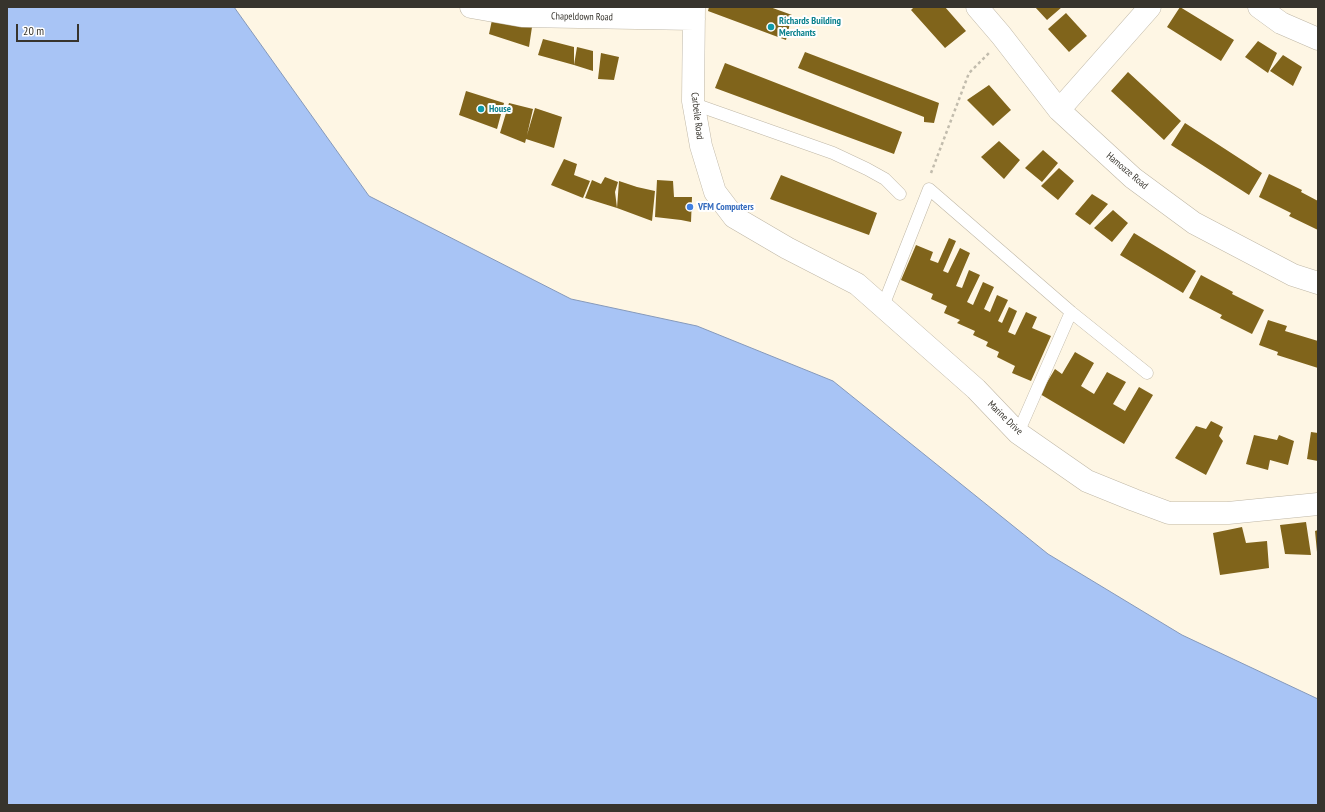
<!DOCTYPE html>
<style>
body{margin:0}
#map{position:relative;width:1325px;height:812px;overflow:hidden;background:#fef6e4;font-family:"PT Sans Narrow",sans-serif}
canvas{display:block}
.frame{position:absolute;inset:0;border:8px solid #37342d;pointer-events:none}
.scale{position:absolute;left:16px;top:24px;width:63px;height:18px;box-sizing:border-box;border:2px solid #37342d;border-top:0;padding-left:5px;font-size:12px;line-height:14px;white-space:nowrap;color:#37342d;-webkit-text-stroke:3px #fff;paint-order:stroke}
</style>
<div id="map">
<canvas width="1325" height="812"></canvas>
<div class="frame"></div>
<div class="scale">20 m</div>
</div>
<script>
const context = document.querySelector('canvas').getContext('2d');
context.lineJoin = 'round';
function fill(path, color) { context.fillStyle = color; context.fill(path, 'evenodd'); }
function strokePath(path, color, width, dash) { context.strokeStyle = color; context.lineWidth = width; context.lineCap = dash ? 'butt' : 'round'; context.setLineDash(dash || []); context.stroke(path); }
function drawText(font, color, halo, rows, align = 'center') {
  context.font = font + ' "PT Sans Narrow",sans-serif'; context.lineWidth = 4; context.setLineDash([]); context.textBaseline = 'middle'; context.strokeStyle = halo; context.fillStyle = color; for (const [text, x, y, turn = 0] of rows) {
    context.save(); context.translate(x, y); context.rotate((+turn || 0) * Math.PI / 180); context.textAlign = isNaN(turn) ? turn : align; if (halo) context.strokeText(text, 0, 0); context.fillText(text, 0, 0); context.restore();
  }
}
const water = new Path2D(`
 M7,7h227l135,189 202,103 126,27 136,55 215,173 134,81 136,64v106h-1311z`);
const building = new Path2D(`
 M709,7h61l22,8 -6,25 -78,-29z
 M914,7h31l21,24 -21,17 -34,-38z
 M1035,7h27l-15,13z
 M1180,7l54,33 -13,21 -54,-34z
 M1066,13l21,23 -18,16 -21,-23z
 M492,20l40,7 -3,20 -40,-13z
 M543,39l31,8v18l-36,-10z
 M1258,41l19,12 -9,20 -23,-16z
 M577,47l16,4v20l-19,-6z
 M805,52l134,51 -5,20 -10,-1v-5l-126,-49z
 M601,53l18,4 -5,23 -16,-1z
 M1283,55l19,12 -9,19 -23,-15z
 M725,63l177,69 -8,22 -179,-66z
 M1128,72l53,49 -17,19 -53,-49z
 M989,85l22,25 -18,16 -26,-26z
 M466,91l38,12 -7,26 -38,-14z
 M509,103l24,6 -6,26 8,-27 27,9 -8,31 -28,-9 -1,4 -25,-10z
 M1185,123l77,50 -13,22 -78,-50z
 M999,141l21,19 -16,19 -23,-22z
 M1043,150l15,13 -16,19 -17,-14z
 M564,159l13,5 -3,11 16,6 -7,17 -32,-13z
 M1059,168l15,13 -16,19 -17,-14z
 M1269,174l33,16 -1,2 17,9v29l-29,-14 2,-3 -32,-16z
 M781,175l96,38 -8,22 -99,-36z
 M605,177l13,5 -3,10 2,16 -32,-10 7,-18 9,4z
 M657,180l16,1 1,16h18l-1,25 -10,-2 -26,-3z
 M619,181l18,6 18,4 -3,30 -35,-13z
 M1092,194l16,10 -18,21 -15,-11z
 M1113,210l15,13 -16,19 -18,-14z
 M1134,233l62,38 -13,22 -63,-38z
 M949,238l7,3 -13,30 5,2 12,-25 10,5 -14,33 6,2 7,-18 11,5 -13,27 6,3 10,-23 11,5 -10,22 6,3 7,-17 11,5 -10,21 4,2 7,-16 8,4 -9,21 7,3 11,-23 11,5 -5,11 19,8 -20,45 -19,-8 3,-7 -18,-9 2,-5 -13,-6 2,-4 -15,-7 2,-4 -18,-8 3,-3 -16,-7 3,-7 -16,-7 2,-5 -32,-14 15,-35 17,7 -3,8 8,3z
 M1201,275l32,17 -1,2 32,16 -12,24 -32,-16 2,-3 -33,-17z
 M1268,320l19,6 -2,5 33,10v27l-41,-13 1,-3 -19,-7z
 M1075,352l19,11 -13,23 13,8 13,-22 19,10 -13,22 7,4 5,3 14,-24 14,8 -29,49 -84,-50 15,-25 7,5z
 M1211,421l12,6 -4,9 4,5 -17,34 -31,-17 21,-32 10,3z
 M1311,432l7,1v28l-11,-2z
 M1254,435l23,5 2,-5 15,6 -6,24 -18,-5 -2,10 -22,-6z
 M1306,522l5,33 -26,-1 -5,-29z
 M1242,527l4,16 21,-2 2,27 -49,7 -7,-42z
 M1318,530v22h-1l-2,-21z`);
const path = new Path2D(`
 M931,173l38,-100 20,-20`);
const service = new Path2D(`
 M694,104l139,49 34,16 18,10 15,15
 M883,306l46,-117 142,123 76,61
 M1018,433l53,-121`);
const minor = new Path2D(`
 M471,7l51,9 172,3
 M694,7l-1,94 8,45 14,46 19,25 53,31 70,36 119,105 42,44 69,48 47,19 35,13h59l90,-9
 M977,7l24,28 58,75 74,68 61,45 99,52 25,8
 M1259,7l22,16 37,16
 M1059,110l91,-103`);
const markers = [
 [771,27,4,"#0f9aa8"],
 [481,109,4,"#0f9aa8"],
 [690,207,4,"#3f7fe0"]
];
const streetNames = [
 ["Chapeldown Road",582,17,1],
 ["Carbeile Road",697,116,83],
 ["Hamoaze Road",1127,171,40],
 ["Marine Drive",1005,418,44]
];
const cultureNames = [
 ["Richards Building",779,21],
 ["Merchants",779,33],
 ["House",489,109]
];
const shopNames = [
 ["VFM Computers",698,207]
];
fill(water, '#a8c4f5');
strokePath(water, '#8699b9', 1);
fill(building, '#80641b');
strokePath(service, '#bfb7a6', 13);
strokePath(minor, '#bfb7a6', 23);
strokePath(path, '#c2bcad', 2.5, [3, 3]);
strokePath(service, '#fff', 12);
strokePath(minor, '#fff', 22);
for (const [x, y, r, color] of markers) { const dot = new Path2D(); dot.arc(x, y, r, 0, 2 * Math.PI); context.fillStyle = color; context.fill(dot); strokePath(dot, '#fff', 1.5); }
drawText('10px', '#37342d', '#fff', streetNames);
drawText('bold 10px', '#0d838f', '#fff', cultureNames, 'left');
drawText('bold 10px', '#366cbe', '#fff', shopNames, 'left');
</script>
